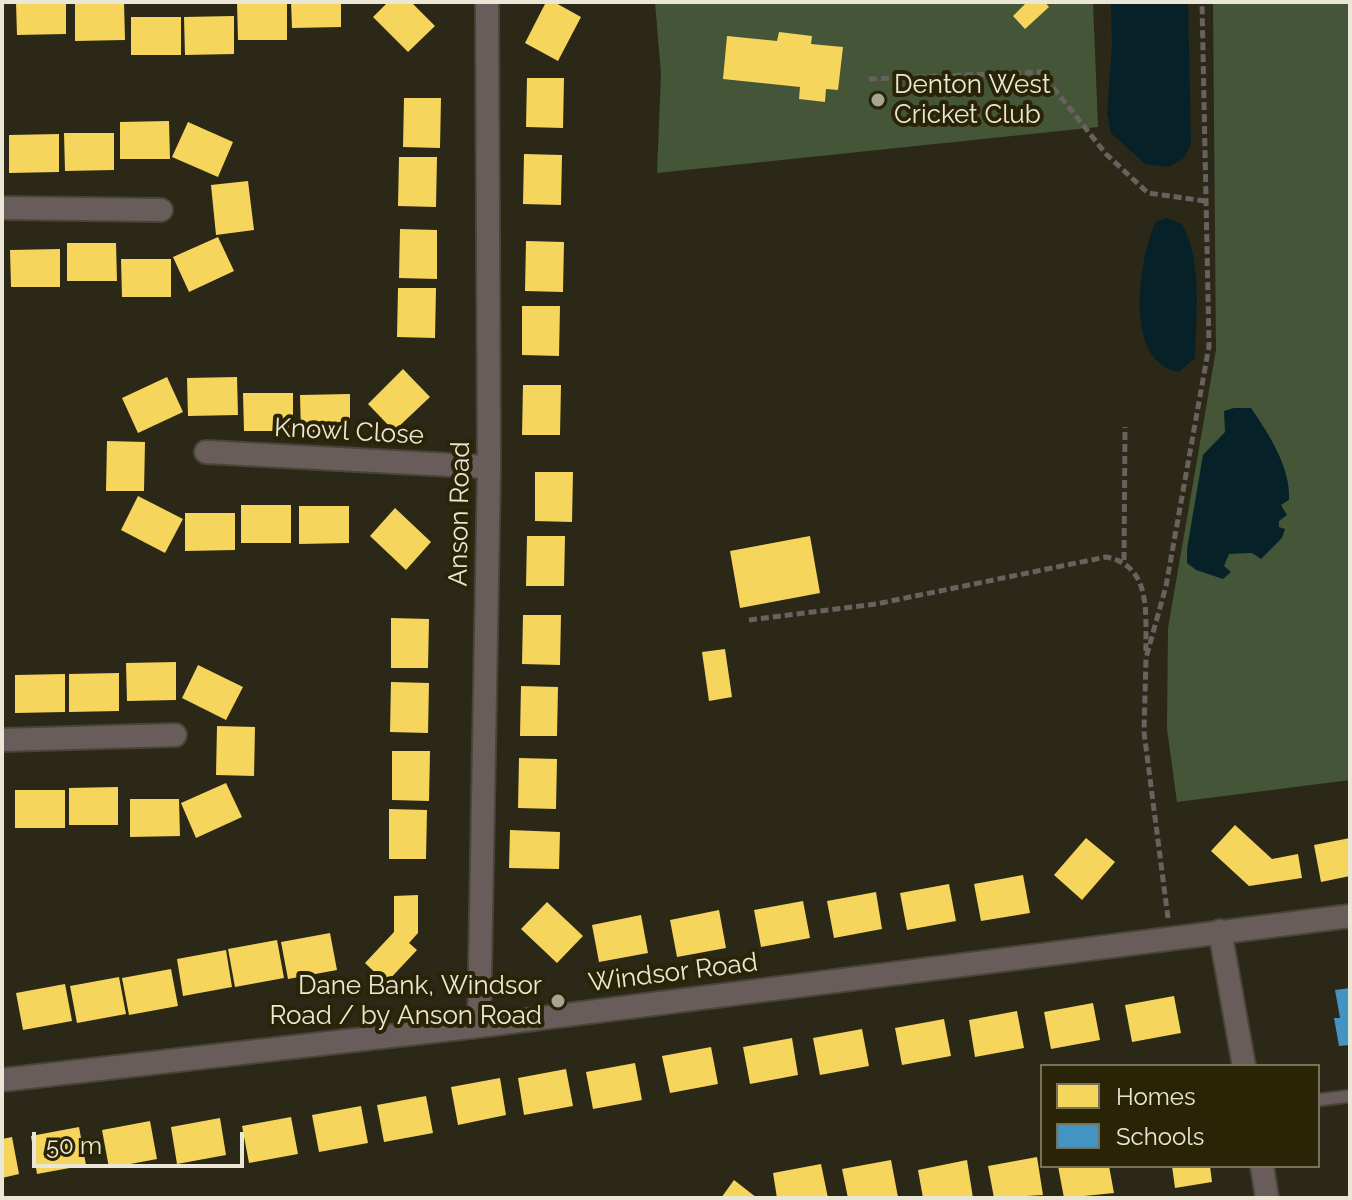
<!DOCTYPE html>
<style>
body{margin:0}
#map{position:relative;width:1352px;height:1200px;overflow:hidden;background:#2c2818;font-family:Raleway,sans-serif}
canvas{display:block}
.frame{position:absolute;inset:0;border:4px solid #eae7d6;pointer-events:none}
.legend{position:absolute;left:1040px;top:1064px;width:280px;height:104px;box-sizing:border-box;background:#2a2406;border:2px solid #777259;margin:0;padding:10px 14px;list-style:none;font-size:24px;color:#eae7d6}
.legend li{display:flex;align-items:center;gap:16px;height:40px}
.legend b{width:40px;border:2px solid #777259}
.scale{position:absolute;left:32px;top:1132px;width:212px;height:36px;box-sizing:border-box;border:4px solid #eae7d6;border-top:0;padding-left:10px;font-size:24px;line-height:28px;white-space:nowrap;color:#eae7d6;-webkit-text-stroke:6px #2a2406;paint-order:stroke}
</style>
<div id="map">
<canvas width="1352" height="1200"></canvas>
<div class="frame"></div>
<ul class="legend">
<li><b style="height:22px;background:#f6d55c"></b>Homes</li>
<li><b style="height:22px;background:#4393c3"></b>Schools</li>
</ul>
<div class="scale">50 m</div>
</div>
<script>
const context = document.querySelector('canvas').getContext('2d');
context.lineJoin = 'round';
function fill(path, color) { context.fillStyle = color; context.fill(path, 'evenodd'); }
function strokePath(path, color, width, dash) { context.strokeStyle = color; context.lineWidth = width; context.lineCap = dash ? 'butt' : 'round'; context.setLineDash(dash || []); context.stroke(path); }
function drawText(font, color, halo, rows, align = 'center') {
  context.font = font + ' Raleway,sans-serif'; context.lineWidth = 8; context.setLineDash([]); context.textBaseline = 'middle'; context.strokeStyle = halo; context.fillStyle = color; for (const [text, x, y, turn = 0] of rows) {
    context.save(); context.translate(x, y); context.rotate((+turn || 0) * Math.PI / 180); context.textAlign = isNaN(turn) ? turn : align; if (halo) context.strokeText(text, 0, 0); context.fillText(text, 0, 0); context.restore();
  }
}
const green = new Path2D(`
 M655,2h438l5,125 -441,46 4,-99z
 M1213,2h137v778l-173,22 -10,-73 1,-101 48,-278z`);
const water = new Path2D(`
 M1111,2h77l3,142 -8,15 -15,8 -23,-3 -34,-31 -4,-20 5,-67z
 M1167,218l15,6c21,38 14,92 13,134l-16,14c-57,-9 -40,-115 -23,-151z
 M1234,408h17c18,26 40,60 38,92l-8,5 6,10 -8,6v6l6,2 -3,9 -21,21 -9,-6 -23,1 -5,12 7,6 -8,7 -27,-9 -9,-7v-14l16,-94 22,-23 -1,-21z`);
const homes = new Path2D(`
 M16,2h50v32l-49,1z
 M124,2l1,38 -50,1v-38z
 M237,2h50v38h-49z
 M291,2h50v25l-49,1z
 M388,2h23l24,24 -27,26 -35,-35z
 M546,2h8l27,15 -23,44 -33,-18z
 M1027,2h18l4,5 -24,22 -12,-13z
 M234,16v38l-49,1 -1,-38z
 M131,17h50v38h-50z
 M779,32l33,4 -1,8 32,3 -5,43 -12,-1 -1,13 -26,-3 1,-12 -77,-8 4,-43 50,5z
 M527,78h37l-1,50 -37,-1z
 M404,98h37l-1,50 -37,-1z
 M169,121l1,38h-50v-37z
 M188,122l45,20 -15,35 -46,-20z
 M64,133h50v37l-49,1z
 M59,134v38l-50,1v-38z
 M524,154l38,1 -1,50 -38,-1z
 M399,157h38l-1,50 -38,-1z
 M248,181l6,49 -38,5 -5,-50z
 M400,229l37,1v49l-38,-1z
 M218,237l16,34 -45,21 -16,-35z
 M526,241l38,1 -1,50 -38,-1z
 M67,243h49l1,38h-50z
 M60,249v38h-49l-1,-37z
 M121,259h50v38h-49z
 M398,288h38l-1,50 -38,-1z
 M522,306h38l-1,50 -37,-1z
 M403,369l27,28 -36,34 -26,-27z
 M167,377l16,35 -45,21 -16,-35z
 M237,377l1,38 -50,1 -1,-38z
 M523,385h38l-1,50h-38z
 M243,393h50v38h-49z
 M350,394v38l-49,1 -1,-38z
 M107,441l38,1 -1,49h-38z
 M535,472h38l-1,50 -37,-1z
 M138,496l45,23 -18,34 -44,-23z
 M241,505h50v38h-50z
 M299,506h50v37l-50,1z
 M395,508l36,34 -25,28 -36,-34z
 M185,513h50v37l-50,1z
 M527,536h38l-1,50h-38z
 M810,536l10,57 -80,15 -10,-57z
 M523,615h38l-1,50 -38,-1z
 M391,618l38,1 -1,49h-37z
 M725,649l7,48 -23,4 -7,-49z
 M176,662v38l-49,1 -1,-38z
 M198,665l45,22 -17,33 -44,-22z
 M119,673v38l-50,1v-38z
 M65,674v38l-50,1v-38z
 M391,682l38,1 -1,50 -38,-1z
 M521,686l37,1 -1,49h-37z
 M217,726l38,1 -1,49 -38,-1z
 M392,751h38l-1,50 -37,-1z
 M519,758l38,1 -1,50 -38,-1z
 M226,783l16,34 -46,21 -15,-35z
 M118,787v38h-49v-37z
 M15,790h50v38h-50z
 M130,799h49l1,37 -50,1z
 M389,809l38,1 -1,49h-37z
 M1235,825l37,34 26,-5 4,24 -53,8 -38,-35z
 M510,830l50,2 -1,37 -50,-1z
 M1086,838l29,24 -33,38 -28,-25z
 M1350,838v38l-29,6 -7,-37z
 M1023,875l7,38 -49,8 -7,-37z
 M949,884l7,37 -49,9 -7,-37z
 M876,892l6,37 -48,9 -7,-37z
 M418,895v38l-9,10 8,7 -31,33 -21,-20 29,-31v-36z
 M803,901l7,37 -49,9 -7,-37z
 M547,902l36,34 -26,27 -36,-34z
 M719,910l7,38 -49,9 -7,-37z
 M641,915l7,38 -49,9 -7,-37z
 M330,933l7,37 -49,9 -7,-37z
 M277,940l7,38 -49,9 -7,-38z
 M226,950l6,37 -49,9 -6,-37z
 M171,969l7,37 -49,9 -7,-37z
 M119,977l7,37 -49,9 -7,-37z
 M65,984l7,37 -49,9 -7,-37z
 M1174,996l7,37 -49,9 -7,-37z
 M1093,1003l7,37 -49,9 -7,-37z
 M1017,1011l7,37 -49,9 -6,-37z
 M944,1019l7,37 -49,9 -7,-37z
 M862,1029l7,37 -49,9 -7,-37z
 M792,1038l6,37 -48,9 -7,-37z
 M711,1047l7,37 -48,9 -8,-37z
 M635,1063l7,37 -49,9 -7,-37z
 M566,1069l7,37 -49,9 -6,-37z
 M500,1078l6,37 -48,10 -7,-38z
 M426,1096l7,37 -49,9 -7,-37z
 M361,1106l7,37 -49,9 -7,-37z
 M291,1117l7,37 -49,9 -7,-37z
 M220,1118l6,37 -49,9 -6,-37z
 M150,1121l7,38 -48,9 -7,-38z
 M79,1127l7,38 -49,9 -6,-38z
 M12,1137l7,37 -17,4v-39z
 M1037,1157l6,38 -49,3 -6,-32z
 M891,1160l7,37 -50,1 -6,-29z
 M967,1160l6,38h-50l-5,-28z
 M821,1164l7,34h-51l-4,-25z
 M1058,1166h51l5,27 -50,5z
 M1172,1166h38l2,16 -37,6z
 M734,1180l23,18h-36z`);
const schools = new Path2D(`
 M1350,988v57l-11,1 -5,-28h6l-5,-28z`);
const path = new Path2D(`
 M869,79l172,-7 65,82 42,39 57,8
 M1124,560l1,-133
 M749,620l127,-16 230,-47c47,9 39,58 40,96
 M1168,918l-24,-186 2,-74 20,-72 43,-240 -7,-344`);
const lane = new Path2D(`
 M1318,1100l32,-4`);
const street = new Path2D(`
 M2,208l159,2
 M206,452l283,15
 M2,740l173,-5
 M1220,931l24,135
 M479,1026l10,-559 -2,-465
 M2,1080l477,-54 871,-110
 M1262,1166l5,32`);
const markers = [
 [878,100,8,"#a8a494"],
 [558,1001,8,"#a8a494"]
];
const poiNames = [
 ["Denton West",894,85],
 ["Cricket Club",894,115],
 ["Dane Bank, Windsor",542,986,"right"],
 ["Road / by Anson Road",542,1016,"right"]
];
const streetNames = [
 ["Knowl Close",349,432,3],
 ["Anson Road",460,514,-89],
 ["Windsor Road",673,973,-7]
];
fill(green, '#455638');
fill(water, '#062228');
fill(homes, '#f6d55c');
fill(schools, '#4393c3');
strokePath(lane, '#494638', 15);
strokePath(street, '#494638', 26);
strokePath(path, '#69615d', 5, [8, 4]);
strokePath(lane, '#695d5c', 11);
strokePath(street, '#695d5c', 22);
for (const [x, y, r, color] of markers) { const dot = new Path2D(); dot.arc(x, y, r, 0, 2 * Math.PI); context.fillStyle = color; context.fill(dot); strokePath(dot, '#2a2406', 3); }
drawText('26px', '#eae7d6', '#2a2406', poiNames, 'left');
drawText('26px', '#eae7d6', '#2a2406', streetNames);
</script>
